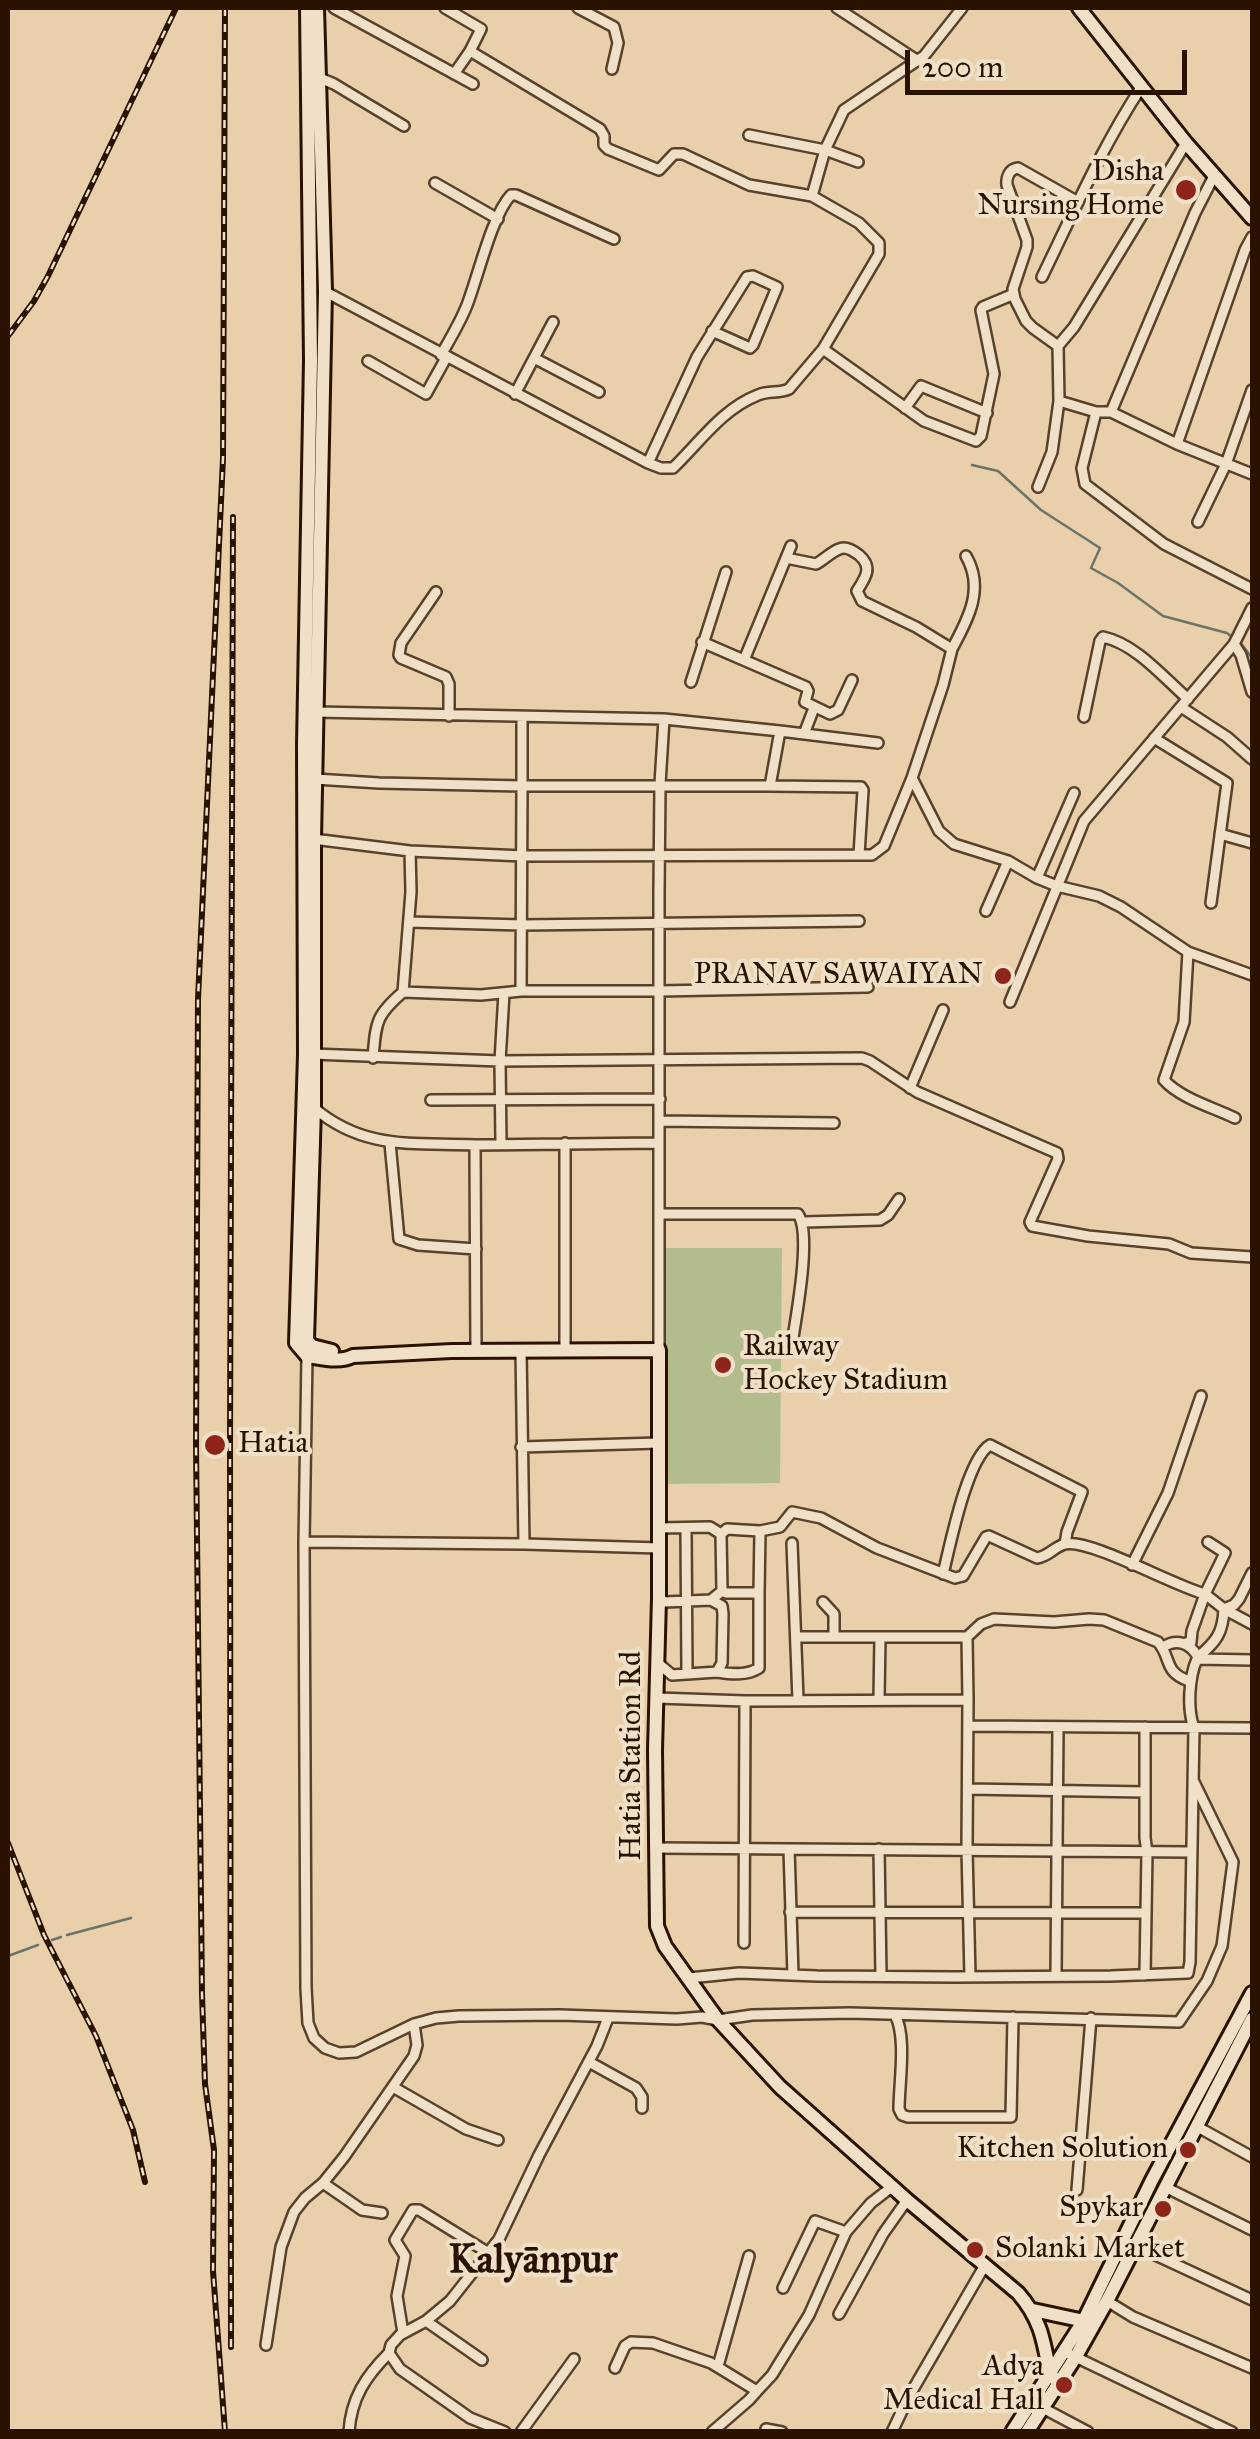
<!DOCTYPE html>
<meta charset="utf-8">
<style>
body{margin:0}
#map{position:relative;width:1260px;height:2439px;overflow:hidden;background:#e9d0aa;font-family:"IM FELL Great Primer",serif}
canvas{display:block}
.frame{position:absolute;inset:0;border:10px solid #291201;pointer-events:none}
.scale{position:absolute;left:905px;top:50px;width:282px;height:45px;box-sizing:border-box;border:5px solid #291201;border-top:0;padding-left:12px;font-size:30px;line-height:35px;white-space:nowrap;color:#291201;-webkit-text-stroke:8px #f1e0c8;paint-order:stroke}
</style>
<div id="map">
<canvas width="1260" height="2439"></canvas>
<div class="frame"></div>
<div class="scale">200 m</div>
</div>
<script>
const context = document.querySelector('canvas').getContext('2d');
context.lineJoin = 'round';
function fill(path, color) { context.fillStyle = color; context.fill(path, 'evenodd'); }
function strokePath(path, color, width, dash) { context.strokeStyle = color; context.lineWidth = width; context.lineCap = dash ? 'butt' : 'round'; context.setLineDash(dash || []); context.stroke(path); }
function drawText(font, color, halo, rows, align = 'center') {
  context.font = font + ' "IM FELL Great Primer",serif'; context.lineWidth = 8; context.setLineDash([]); context.textBaseline = 'middle'; context.strokeStyle = halo; context.fillStyle = color; for (const [text, x, y, turn = 0] of rows) {
    context.save(); context.translate(x, y); context.rotate((+turn || 0) * Math.PI / 180); context.textAlign = isNaN(turn) ? turn : align; if (halo) context.strokeText(text, 0, 0); context.fillText(text, 0, 0); context.restore();
  }
}
const green = new Path2D(`
 M666,1248h116l-2,235 -117,1z`);
const stream = new Path2D(`
 M972,465l26,6 43,39 59,38 -9,20 27,15 45,33 64,17 5,4
 M1240,642l12,16
 M67,1935l64,-17
 M52,1940l9,-3
 M8,1956l30,-11`);
const street = new Path2D(`
 M334,8l139,76
 M445,8l36,21 -11,22 130,78 4,7v9l4,4 51,21 15,-16h9l66,31 63,11 47,27 20,20v11l-56,95
 M578,8l36,19 4,16 -6,26
 M837,8l81,53
 M454,74l16,-23
 M315,76l19,8 70,42
 M749,135l76,15 33,12
 M435,183l63,36
 M812,196l13,-46 19,-40 80,-54 38,-48
 M1078,202l-60,-34c-9,1 -12,10 -11,17l20,55v7l-14,42 2,10 11,22 7,7 25,18 1,55 37,11h15l84,-199 20,-39
 M1252,237l-7,13 -68,194 75,30
 M1042,277c31,-64 61,-132 100,-191
 M324,291l324,172 13,5h12c27,-26 49,-59 85,-73 11,-5 21,-1 31,-6l34,-40 101,72 52,20 5,-5 13,-62 -13,-64 2,-3 31,-13
 M1058,346l16,-19 112,-184
 M441,355c9,-16 19,-32 26,-50 11,-28 25,-90 44,-110h5l98,44
 M534,358l65,34
 M368,361l58,33 20,-36
 M515,394l38,-72
 M905,408l16,-22 66,27
 M1096,412l-14,56 3,16 79,60 88,45
 M1111,412l66,32
 M648,463l49,-106 50,-80 6,-1 24,11 -24,58 -3,3 -38,-17
 M1038,487l14,-35 7,-51
 M1198,522l28,-58 26,-74
 M786,558l30,6c8,-4 19,-16 28,-16 5,0 11,4 15,7 14,12 7,22 -2,36l5,10 54,26 36,22 -9,36 -31,93 -28,68 -12,9h-13
 M436,592l-35,51 -2,12 2,3 45,19 3,7v32
 M702,642l104,45 2,4 -3,11 25,12 8,-4 14,-30
 M1234,644l7,11 11,37
 M952,649c16,-30 33,-60 14,-93
 M744,660l47,-114
 M691,682l35,-110
 M1181,707l46,30 25,22
 M316,712l348,7 -4,65 -1,109v457
 M1084,717l16,-76 3,-4c33,7 60,40 85,62
 M780,731l98,12
 M804,734l10,-26
 M1154,738l73,45 -16,120
 M912,778l27,53 15,13 54,17 29,17 20,8 42,10 22,11 67,45 -4,70 -20,58c16,18 48,27 71,38
 M315,779l64,4 143,3v-69
 M1220,834l32,9
 M313,839l97,12 1,41 -8,100 78,3 40,-4 1,-205h248l10,-55 -116,-12
 M410,851l113,5 336,-1 4,-65 -2,-3 -91,-1
 M1037,878l37,-85
 M986,911l22,-50
 M409,922l113,3 337,-4
 M1188,952l64,23
 M521,991h138l209,-4
 M1010,1002l74,-181 150,-177 18,-36
 M312,1054l188,7 362,-3 8,3 47,31 140,61 1,6 -28,63 2,4 56,10 81,8 22,9 61,4
 M373,1058c3,-35 2,-42 30,-66
 M910,1088l33,-78
 M431,1100l229,-1
 M314,1108c51,43 100,34 161,37
 M660,1121l174,2
 M390,1143l9,96 19,6 58,4
 M565,1143v208
 M501,1144l-1,-83 4,-68
 M660,1214h138c14,20 -2,103 -6,130
 M804,1222l76,-2 8,-5 11,-16
 M476,1351l-1,-206 184,-2
 M521,1351l3,193
 M307,1356l-3,186 2,446 2,35 6,15 11,10 14,5 17,-1 58,-28 22,-6 23,-2 101,-1 117,4 25,-2 16,3 34,-5 98,-2 329,9 28,-41 15,-35 11,-84 -39,-80
 M521,1447l137,-4
 M659,1528l51,-1 11,7 1,57 -11,9 -46,2 -6,-4
 M686,1528l1,146
 M760,1531l20,-4 12,-15 29,6 56,30 78,30 8,-2 23,-39 3,-1 48,22c12,-2 17,-11 28,-14 24,-6 109,42 140,50l20,-41 -17,-11
 M721,1534l6,-5 33,2 -1,62h-33l-4,-2
 M304,1542l220,2 135,4
 M792,1543l6,157
 M1132,1565l36,-72 33,-97
 M943,1574c7,-28 24,-115 47,-129l92,47 -15,40 -2,12
 M823,1602l11,12v23
 M796,1637h171
 M1186,1643l5,-1 1,-11 13,-37 19,15 10,-4 5,-6 13,-26
 M1163,1647c14,-9 27,-4 35,10 18,-15 25,-24 26,-48l28,15
 M659,1664l13,11 45,-3 5,-9 1,-49 -1,-8 -11,-6
 M717,1672c13,2 30,4 42,-4v-75
 M657,1698l88,3 223,-1 -1,149 3,128
 M879,1699l1,-62
 M968,1700l-1,-63 14,-13 13,-5 60,3 35,-3 15,1 54,22c14,16 5,30 31,39
 M968,1726l284,2
 M968,1789l177,3
 M657,1848l534,4
 M789,1849l4,126
 M879,1849l2,127
 M790,1912l356,1
 M744,1943l1,-242
 M1145,1975l2,-123 -2,-14v-111
 M1056,1976l2,-249
 M689,1978l50,-5 78,3 137,1 157,-1 77,-3 2,-11 4,-234c-7,-19 -5,-51 3,-69l55,1
 M895,2015c12,21 4,69 4,94l3,6 6,2h103l2,-100
 M589,2062l47,26 6,9v11
 M393,2087l73,42 32,11
 M1196,2126l56,31
 M323,2183l39,27 20,3
 M1165,2187l87,43
 M1077,2190l14,-172
 M1136,2246l116,54
 M783,2288l32,-67 31,11
 M1107,2301l26,16 119,51
 M839,2314l44,-80 24,-34
 M426,2321l56,39
 M403,2333l-6,-37 8,-40 -10,-16 18,-30h6l68,42
 M266,2345l15,-98 13,-35 11,-14 18,-15 21,-26 70,-101 3,-11 -3,-21
 M1065,2352l167,80
 M718,2366l31,-110
 M615,2368l10,-22 6,-4 22,1 58,20 46,28 15,-16 37,-60 37,-83 25,-29 22,-17
 M1039,2406l49,26
 M766,2429l16,3
 M349,2432c2,-34 17,-56 40,-79
 M505,2432l-35,-14 -70,-49 -11,-16 2,-8 9,-10 26,-14 24,-20 49,-62 40,-84 58,-109 11,-28
 M521,2432l53,-73
 M712,2432l37,-32 8,-9
 M892,2432l16,-34 77,-133`);
const secondary = new Path2D(`
 M307,8l4,352 -7,385 1,310 -9,288 11,13c15,2 32,7 46,0l99,-5 207,-1v248l-4,152 2,176 8,20 53,74 62,67 127,113 111,93c23,26 26,49 32,82l9,7
 M317,8l8,283 -11,548v269l-7,232 5,6 20,5
 M1079,8l107,135 66,75
 M1033,2310l56,12
 M1012,2432l72,-112 68,-140 100,-187
 M1027,2432l48,-74 32,-57 145,-282`);
const rail = new Path2D(`
 M225,8l-2,450 -25,541 -2,446 6,549 3,90 9,66 -1,121 12,161
 M8,336l26,-35 14,-25 128,-268
 M8,1843l36,92 52,101 37,94 12,52
 M231,2347l-1,-902 3,-928`);
const markers = [
 [1186,190,12,"#8f2418"],
 [1003,976,10,"#8f2418"],
 [723,1365,10,"#8f2418"],
 [215,1445,12,"#8f2418"],
 [1188,2150,10,"#8f2418"],
 [1163,2209,10,"#8f2418"],
 [975,2250,10,"#8f2418"],
 [1064,2385,10,"#8f2418"]
];
const poiNames = [
 ["Disha",1164,173],
 ["Nursing Home",1164,207],
 ["PRANAV SAWAIYAN",983,976],
 ["Railway",743,1348,"left"],
 ["Hockey Stadium",743,1382,"left"],
 ["Hatia",238,1445,"left"],
 ["Kitchen Solution",1168,2150],
 ["Spykar",1143,2209],
 ["Solanki Market",995,2250,"left"],
 ["Adya",1044,2368],
 ["Medical Hall",1044,2402]
];
const streetNames = [
 ["Hatia Station Rd",633,1756,-90]
];
const districtNames = [
 ["Kalyānpur",533,2262]
];
fill(green, '#b2bc8c');
strokePath(stream, '#6c7469', 2.5);
strokePath(street, '#59422b', 14);
strokePath(secondary, '#291201', 18);
strokePath(street, '#f1e0c8', 9);
strokePath(secondary, '#f1e0c8', 12);
strokePath(rail, '#291201', 6);
strokePath(rail, '#f1e0c8', 2.5, [8]);
for (const [x, y, r, color] of markers) { const dot = new Path2D(); dot.arc(x, y, r, 0, 2 * Math.PI); context.fillStyle = color; context.fill(dot); strokePath(dot, '#f1e0c8', 4); }
drawText('30px', '#291201', '#f1e0c8', poiNames, 'right');
drawText('30px', '#291201', '#f1e0c8', streetNames);
drawText('bold 40px', '#291201', '#f1e0c8', districtNames);
</script>
